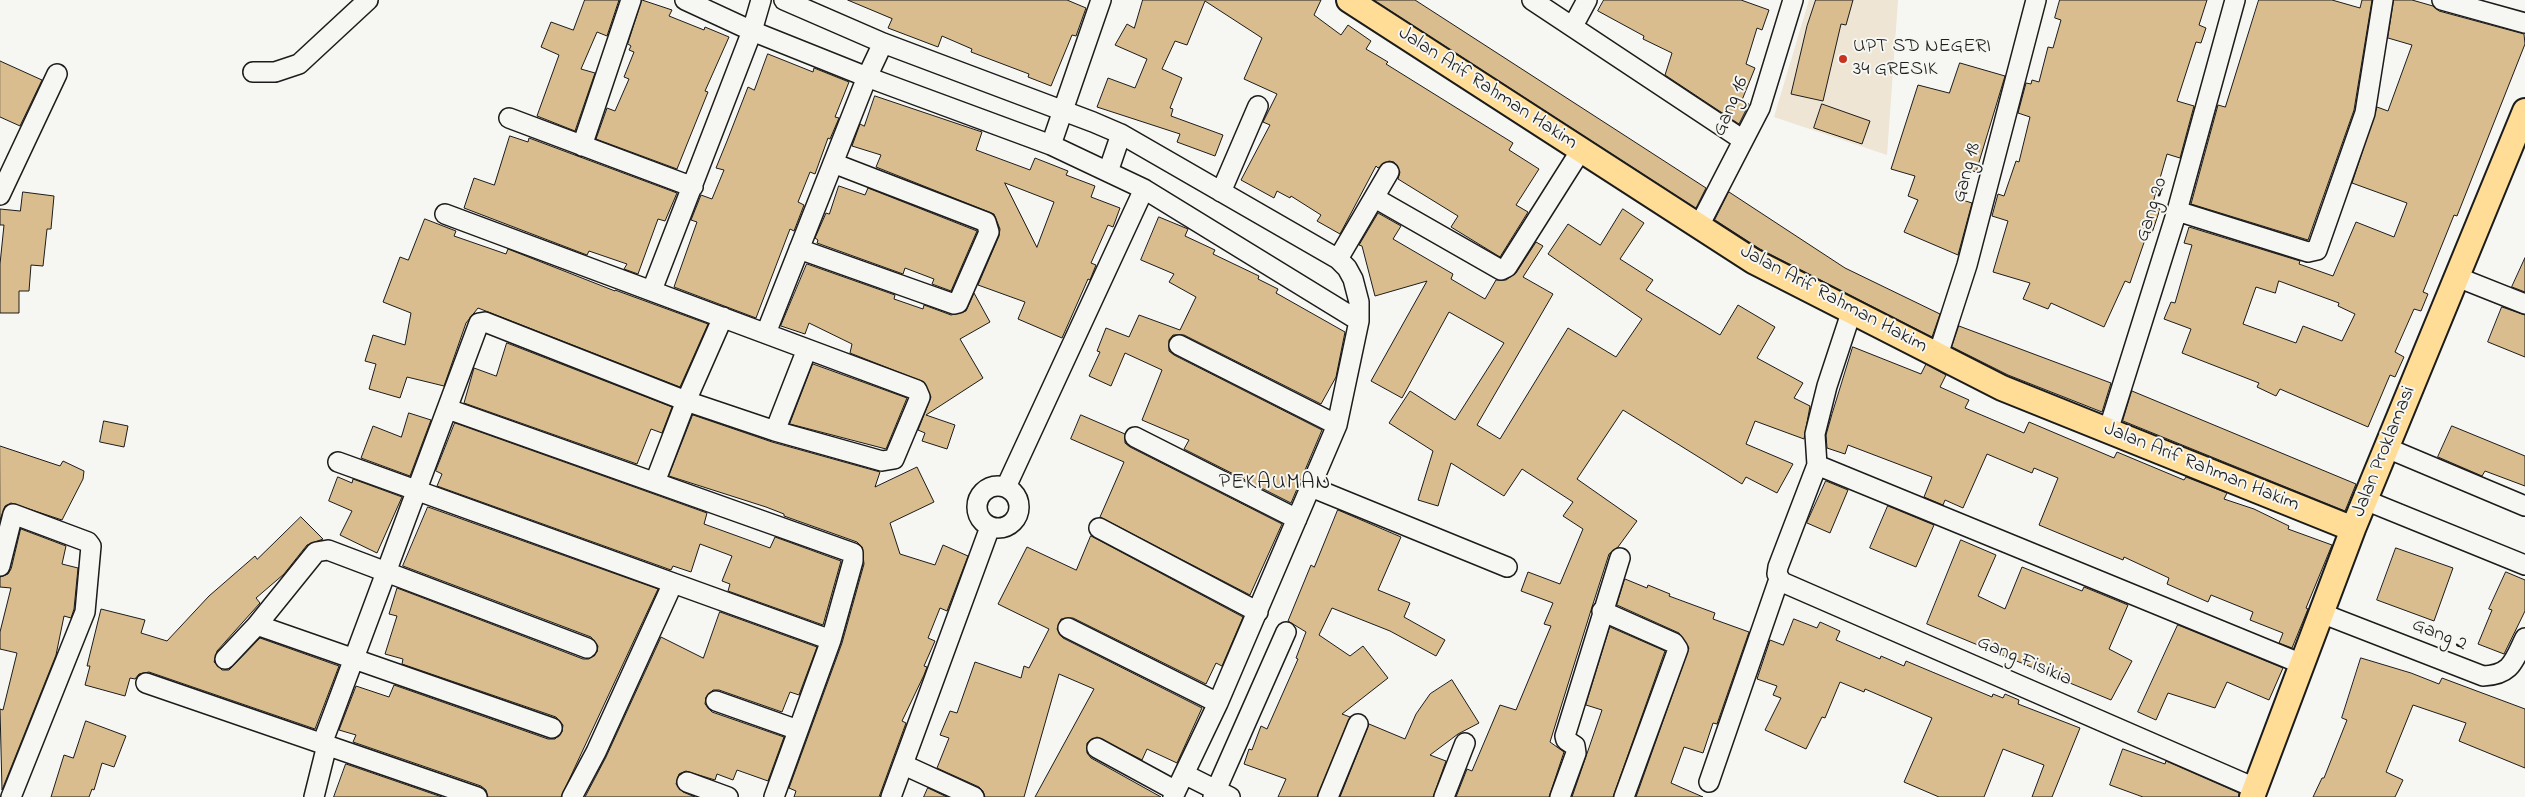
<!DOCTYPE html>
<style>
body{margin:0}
canvas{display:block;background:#f6f6f2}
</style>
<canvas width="2525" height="797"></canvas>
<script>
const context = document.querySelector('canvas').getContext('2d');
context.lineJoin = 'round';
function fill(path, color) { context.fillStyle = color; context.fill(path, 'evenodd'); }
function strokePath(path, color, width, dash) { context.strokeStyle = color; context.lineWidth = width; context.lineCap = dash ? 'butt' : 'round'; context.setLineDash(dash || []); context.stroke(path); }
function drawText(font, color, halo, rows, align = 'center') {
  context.font = font + ' "Indie Flower",sans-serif'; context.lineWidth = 4; context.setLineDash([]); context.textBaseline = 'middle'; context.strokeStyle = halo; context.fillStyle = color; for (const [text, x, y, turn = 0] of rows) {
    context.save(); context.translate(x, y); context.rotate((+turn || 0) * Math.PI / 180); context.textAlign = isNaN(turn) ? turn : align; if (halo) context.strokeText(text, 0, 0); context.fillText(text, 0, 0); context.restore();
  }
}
const built = new Path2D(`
 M1809,0h89l-11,155 -113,-38z`);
const building = new Path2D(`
 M585,0h34l-12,36 -10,-4 -16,37 14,4 -20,58 -38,-15 22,-61 -18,-8 10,-25 22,8z
 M642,0l30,10 -3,6 35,14 1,-3 24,10 -24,54 3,1 -31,77 -81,-30 11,-31 8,3 14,-32 -5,-2 10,-25 -5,-2 2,-4 -3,-2z
 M848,0h219l19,8 -10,28 -4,-1 -21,51 -23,-9 1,-3 -58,-22 1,-3 -30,-13 -4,11 -50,-19 4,-9z
 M1143,0h178l-7,15 27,20 7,-10 23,16 -5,8 22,13 -2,2 127,79 -4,7 30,19 -23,36 12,7 -28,45 -49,-30 7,-11 -60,-37 2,-7 -6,-10 -5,-1 -11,7 -2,-2 -36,68 -23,-13 4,-6 -30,-19 -1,2 -13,-7 -3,7 -33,-18 29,-55 -7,-3 14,-28 -33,-15 18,-41 -57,-37 -18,44 -12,-4 -13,28 20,9 -12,30 3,1 -2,7 52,19 -8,21 -38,-14 3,-8 -83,-27 11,-29 27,10 12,-29 -32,-14 12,-21 7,4z
 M1374,0h41l291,188 -10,20z
 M1604,0h137l28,10 -7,20 -5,-2 -11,36 9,4 -13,32 7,4 -10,20 -74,-49 7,-22 -29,-14 1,-3 -46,-25z
 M1816,0h37l-7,25 -5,-1 -18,77 -32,-7 16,-68z
 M2060,0h147l-8,25 7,3 -5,15 -5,-1 -19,59 17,5 -14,52 -13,-4 -15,52 8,3 -8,24 -4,-2 -18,52 -5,-2 -21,46 -53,-24 -3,6 -25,-10 7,-16 -37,-11 15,-51 -16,-5 6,-22 6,2 12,-35 3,1 11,-45 -12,-4 8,-30 5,1 1,-4 7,2 9,-35 5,1 8,-28 -6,-2z
 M2259,0h73l28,8 2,-8h10l-18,110 -46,130 -117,-36 27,-99 7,2z
 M2394,0h18l21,6 6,5 85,23 1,10 -68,172 -3,-1 -31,77 5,2 -7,17 -7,-2 -19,43 9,5 -9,20 -5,-2 -22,52 -88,-38 -4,7 -19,-9 2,-4 -77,-30 9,-24 -27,-10 7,-17 4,1 17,-58 -8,-2 5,-16 111,34 -1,3 34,12 23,-54 38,15 13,-34 -55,-20 25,-76 11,4 24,-66 -24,-7zM2279,281l60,22 -1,3 17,8 -13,27 -39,-15 -7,17 -53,-19 13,-37 19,6z
 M768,54l45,18 1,-4 35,14 -14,35 4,1 -9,21 -2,-1 -13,36 -5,-2 -12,30 6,3 -10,26 -4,-2 -34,89 -82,-31 23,-65 -6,-2 10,-25 11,4 12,-29 -8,-2 11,-27 21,-54 6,3z
 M0,61l42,19 -22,46 -20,-9z
 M1960,63l45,13 -29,96 -10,-3 -10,29 16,5 -14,52 -54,-23 14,-32 -10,-4 7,-20 -24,-7 27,-84 31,8z
 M875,96l107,36 -6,18 54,20 5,-12 33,13 -2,4 29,11 -4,11 29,11 -7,19 -5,-2 -17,38 5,2 -6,15 -2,-1 -26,59 -44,-19 7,-17 -47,-17 21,-49 1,-7 -6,-15 -118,-47 5,-12 -29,-9 8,-22 4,2zM1005,183l49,19 -17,45z
 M1822,104l48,17 -8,23 -48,-16z
 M510,136l18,6 1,-4 148,55 -12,28 -7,-2 -20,55 -14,-5 3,-5 -38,-13 -2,4 -123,-47 10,-30 20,7z
 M839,186l26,9 3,-7 109,43 -26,60 -19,-7 2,-5 -29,-11 -2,6 -86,-31 1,-3 -3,-2 11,-25 3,1z
 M23,192l31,4 -3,33h-4l-4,37 -12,-1 -2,26h-10v22h-19v-49l4,-39h-4v-16l20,2z
 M1729,192l116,76 95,46 -8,23 -172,-88 -45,-29z
 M1623,209l21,14 -24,36 33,21 -7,10 74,45 18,-30 37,22 -18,31 46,25 -9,15 16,8 -6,33 -49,-18 -9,23 47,20 -16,29 -31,-16 -4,7 -119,-74 -46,69 60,42 -19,26 -9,7 -17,53 -42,135 14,10 -15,45h-93l11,-28 5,2 28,-66 16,5 35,-84 -7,-2 9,-21 -32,-12 7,-19 32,12 23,-55 -20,-13 10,-14 -51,-33 -18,27 -53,-33 -13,43 -20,-6 15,-49 -44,-28 21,-32 45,29 49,-77 -55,-31 -47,86 -31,-17 56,-100 -52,15 -13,-50 -3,-1 19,-32 23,13 -8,13 60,35 -2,5 34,20 11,-19h10l10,-7 20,-31 7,4 -20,31 30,17 -76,131 23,14 68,-111 48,29 26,-38 -94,-65 20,-30 32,21z
 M1159,217l29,12 -3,7 30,14 -2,4 46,22 -1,3 20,10 -2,4 69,39 -9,45 -15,27 -137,-69h-11l-4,5v11l5,4 148,75 -31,73 -107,-54 5,-9 -47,-20 20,-50 -37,-17 -14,33 -22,-10 11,-24 -3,-1 9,-23 23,9 10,-22 41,15 16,-33 -27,-15 5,-8 -33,-14z
 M425,219l31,12 -2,5 52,18 2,-5 107,42v-1l93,34 -28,63 -202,-79 -12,15 -22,63 -37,-9 -7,21 -31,-9 7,-25 -11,-3 8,-26 32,10 6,-32 -28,-11 17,-45 8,3z
 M2525,258v34l-13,-5z
 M807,264l88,31 -1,4 29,10 1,-4 27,10 15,-4 8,-18 16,29 -30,17 23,39 -57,37 29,10 -8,24 -25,-8 3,-8 -7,-3 13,-33 -7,-15 -74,-29 2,-9 -43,-21 -4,11 -24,-8z
 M2502,307l23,8v42l-37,-15z
 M1959,326l152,57 -9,29 -94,-37 -56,-28z
 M507,343l165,64 -10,26 -11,-4 -14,35 -173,-61 10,-35 22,8z
 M1853,347l68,27 5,-10 20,11 -6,12 29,13 -4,8 59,25 5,-11 85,36 3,-6 67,28 2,-3 41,16 -3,6 30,10 35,17 -1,3 44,16 -26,63 2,1 -16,39 -13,-5 4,-10 -33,-13 3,-8 -42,-17 -3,7 -41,-18 2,-6 -45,-21 -1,3 -84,-35 19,-47 -24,-10 -2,5 -45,-19 -24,54 -18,-8 -2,5 -19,-8 8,-20 -84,-32 -3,9 -18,-6 -1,-13 6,-21z
 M813,364l94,34 -21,51 -96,-25z
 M2132,391l224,93 -11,27 -222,-90z
 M409,413l22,7 -21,56 -49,-18 12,-32 28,11z
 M693,415l79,27 108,30 -5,15 42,-20 17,35 -44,21 10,31 35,11 8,-20 25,11 -21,55 -7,-3 -12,30 7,3 -11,25 3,1 -3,8 -22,46 4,2 -27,74h-85l2,-6 -7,-3 53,-145 22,-79 -2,-17 -5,-5 -73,-26v-2l-18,-7 -97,-31z
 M1081,415l44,19v9l5,4 152,77 -32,71 -150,-78 24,-55 -53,-23z
 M104,421l24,5 -4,21 -24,-5z
 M455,423l252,90 -3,11 47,17 19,7 5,-11 66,24 -18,64 -95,-34 2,-7 -8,-3 10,-25 -32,-12 -9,28 -18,-6 -2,4 -234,-84 5,-12 -6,-3z
 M2452,426l73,30v30l-40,-15 -3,5 -44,-19z
 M0,446l60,20 3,-5 21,10 -1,8 -21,41 -51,-17 -6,3 -5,14z
 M338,477l14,6 1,-4 49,18 -25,56 -37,-18 12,-24 -23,-10z
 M1826,481l22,9 -18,43 -23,-10z
 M1888,506l46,19 -18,42 -46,-19z
 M428,507l230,82 -97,208h-73l-2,-7 -5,-4 -128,-44 3,-7 -17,-5 17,-44 33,11 5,-12 154,54h7l7,-7 1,-7 -7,-8 -154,-53 1,-5 -18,-5 12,-38 -8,-2 8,-26 186,71h6l8,-7 1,-6 -7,-9 -188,-71z
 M1338,510l63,27 -23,53 32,13 -6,14 41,23 -9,16 -46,-25 -58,-23 -13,27 31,21 13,-10 25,32 -46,36 8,3 -33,80h-39l8,-18 -42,-15 5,-15 3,1 9,-24 6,3 31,-70 -2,-1 10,-26 -18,-11 23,-56 3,2z
 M301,517l22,22 -16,6 -23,29 -28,24 4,5 -43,48 -3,11 8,8h7l31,-32 79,28 -24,63 -166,-57 -10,2 -4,5 -5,-1 -5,18 -40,-11 5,-19h-3l14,-57 44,11 -4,13 26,8 42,-45 46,-40 2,3z
 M21,529l45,17 -4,18 16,4 -4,41 -3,9 -7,-2 -8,39 -54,135 -2,-81 3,1 14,-57 -17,-4v-17l11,-44 -11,-1v-10l8,-3 3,-5z
 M1091,536l152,81 -21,49 -6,-3 -10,21 -133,-66 -12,1 -4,10 6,9 139,70 -25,55 -30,-14 -5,11 -45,-23 -10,6v10l4,5 70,39h-126l59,-108 -35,-15 -35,123h-39l-2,-6 -4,-4 -42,-19 12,-30 -9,-3 10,-24 7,2 18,-51 46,16 3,-12 5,2 20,-39 -51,-25 29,-57 49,23z
 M1961,540l35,15 -18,41 27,13 17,-42 60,24 2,-4 44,18 -19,44 23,12 -21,39 -184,-76z
 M2396,548l57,20 -19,53 -57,-21z
 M2506,572l19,8v31l-21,43 -26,-10 14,-34 -3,-1z
 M1625,579l22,9 1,-3 22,9 -1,2 46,17 -2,6 36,13 -32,92 -4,-1 -10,30 -19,-6 -13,36 32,14h-67l53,-149 -10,-15 -62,-28z
 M720,612l97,35 -18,48 -9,-3 -8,20 -63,-22h-6l-7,7 -1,7 7,8 72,25 -16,44 -31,-11 -4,10 -16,-6 -2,6 -29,-9 -7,3 -3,10 7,8 12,5h-110l21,-40 55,-120 42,21z
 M1794,619l23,9 3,-6 20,9 -4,9 44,19 1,-3 23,10 2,-5 86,36 1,-3 10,4 2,-4 14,6 -1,4 62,24 -28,69h-20l12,-32 -41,-16 -19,48h-45l-35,-15 28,-64 -67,-29 -1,3 -24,-10 -15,36 -3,-1 -16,32 -41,-19 16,-32 -8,-3 4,-9 -20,-7 13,-39 13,5z
 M2178,625l105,43 -14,32 -42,-18 -12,26 -47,-15 -12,27 -18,-8z
 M1610,627l55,24 -52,146h-41l30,-87 -16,-5z
 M2361,658l50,15 28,11 3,-6 83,31v59l-66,-27 7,-18 -53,-18 -27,67 17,8 -8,17h-82l9,-19h2l23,-58 -5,-2z
 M1452,680l27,43 -21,11 -28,21 16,6 -13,36h-93l29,-73 36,15 11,-25 14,-20z
 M86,721l40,15 -12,31 -12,-4 -8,27 -2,-1 -3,8h-38l13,-42 9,3z
 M2123,749l42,15 1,-3 73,32v4h-96l-33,-12z
 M346,764l96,33h-108z
 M928,788l19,9h-23z`);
const minor = new Path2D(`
 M685,0l67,31 115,46 184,68 93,44 215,132
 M784,0l99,43 210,79 28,12 217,125 9,9 6,11 6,23v19l-22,104 -119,278 -45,94
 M1532,0l211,140
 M2442,0l83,23
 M1573,26l14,-26
 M253,72h22l24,-8 69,-64
 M509,118l184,69
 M1051,145l50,-145
 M582,146l49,-146
 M1108,172l13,-38
 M1221,192l37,-86
 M0,195l57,-121
 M1375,198l126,72 6,-3 74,-117
 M2177,211l131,41 9,-2 48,-137 18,-113
 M1699,226l61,-118 33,-108
 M799,249l155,55 4,-1 31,-71 -3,-10 -153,-59
 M1338,259l51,-87
 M2457,277l68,27
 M652,290l100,-259 9,-31
 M766,333l101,-256 16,-34
 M1179,345l158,80
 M1938,355l29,-90 69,-265
 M448,409l405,144v8l-22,79 -57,157
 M775,431l32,-82
 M2108,431l69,-220 58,-211
 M1135,437l162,82
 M2387,448l138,58
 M338,462l493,178
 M1817,465l-2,-31 12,-48 24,-73
 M655,482l31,-81 37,-84
 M977 507a21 21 0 1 1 42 0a21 21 0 1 1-42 0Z
 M1006,487l138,-298
 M1311,487l196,80
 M2365,500l160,65
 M1099,528l159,84
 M0,566l13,-52 75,28 3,4 -6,66 -74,185
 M1602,611l72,32 4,6 -54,148
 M2321,613l162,63c29,-1 31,-16 42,-38
 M257,625l295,103
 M1068,628l150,75
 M225,659l32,-34 59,-73 12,-2 259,98
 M146,683l331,114
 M716,701l82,29
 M322,744l157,-421 6,-1 201,79 89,30 107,30 12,-2 26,-62 -3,-7 -472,-176
 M1097,748l79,43
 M904,765l70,32
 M1184,774l46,23
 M687,782l41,15
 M1709,782l70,-203
 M2255,788l-473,-206 -5,-8 1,-7 39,-102 485,199
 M314,797l13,-52
 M572,797l24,-45 77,-169
 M891,797l99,-270
 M1213,797l73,-165
 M1328,797l30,-73
 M1444,797l21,-54
 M1560,797l16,-44 -1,-7 -9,-6 -1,-4 55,-178`);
const major = new Path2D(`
 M1349,0l404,261 249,127 351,141
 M2252,797l101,-268 172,-418`);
const markers = [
 [1843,59,5,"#c8321e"]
];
const poiNames = [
 ["UPT SD NEGERI",1853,48],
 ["34 GRESIK",1853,71]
];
const streetNames = [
 ["Jalan Arif Rahman Hakim",1487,89,33],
 ["Gang 16",1732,107,-67],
 ["Gang 18",1968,173,-75],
 ["Gang 20",2153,210,-73],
 ["Jalan Arif Rahman Hakim",1833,300,28],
 ["Jalan Proklamasi",2385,452,-68],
 ["Jalan Arif Rahman Hakim",2201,468,22],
 ["Gang 2",2439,636,22],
 ["Gang Fisikia",2024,662,23]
];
const quarterNames = [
 ["PEKAUMAN",1275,484]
];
fill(built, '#eee5d4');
fill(building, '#dabd8e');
strokePath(building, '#1c1c1c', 1);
strokePath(minor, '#1c1c1c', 22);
strokePath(major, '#1c1c1c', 28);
strokePath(minor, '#f6f6f2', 19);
strokePath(major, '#ffdd96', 24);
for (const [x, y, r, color] of markers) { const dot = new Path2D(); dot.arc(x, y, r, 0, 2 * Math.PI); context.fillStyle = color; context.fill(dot); strokePath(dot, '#f6f6f2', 2); }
drawText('20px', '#1c1c1c', '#f6f6f2', poiNames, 'left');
drawText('20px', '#1c1c1c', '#f6f6f2', streetNames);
context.letterSpacing = '1px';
drawText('22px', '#1c1c1c', '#f6f6f2', quarterNames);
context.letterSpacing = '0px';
</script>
